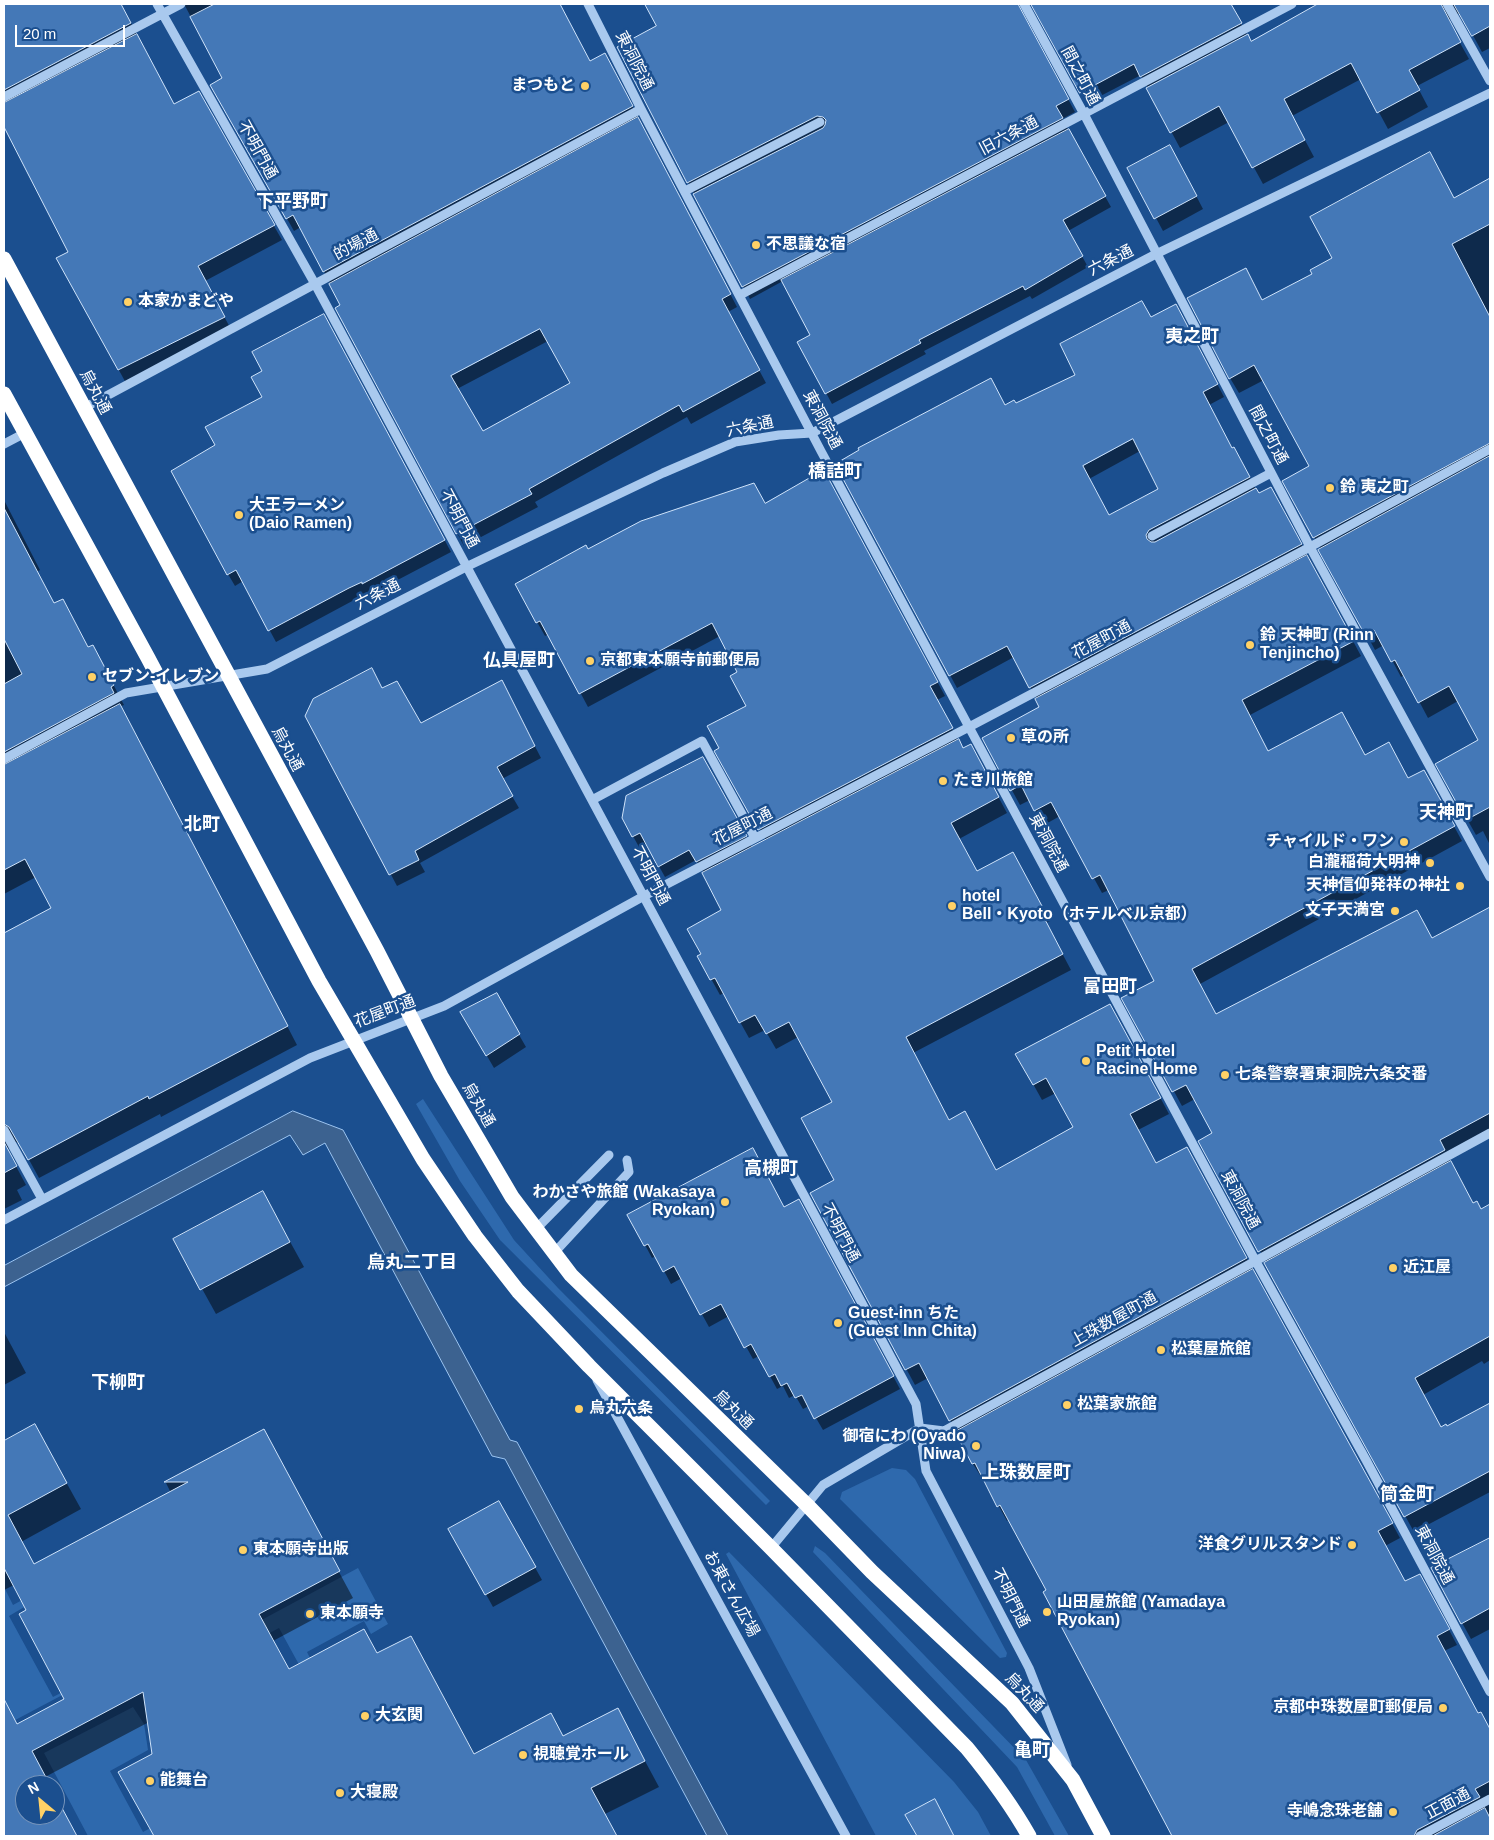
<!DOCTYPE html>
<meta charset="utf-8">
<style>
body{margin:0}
#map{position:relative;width:1494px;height:1840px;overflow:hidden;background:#1b4f8f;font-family:Arial,sans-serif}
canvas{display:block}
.frame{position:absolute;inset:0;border:5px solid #fff;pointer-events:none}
.north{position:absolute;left:15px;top:1775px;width:50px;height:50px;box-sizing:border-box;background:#1b4f8f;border:1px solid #7695bc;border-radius:50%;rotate:332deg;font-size:14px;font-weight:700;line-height:20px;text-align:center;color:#fff}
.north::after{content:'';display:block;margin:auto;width:18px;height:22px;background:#ffd166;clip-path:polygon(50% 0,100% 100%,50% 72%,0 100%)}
.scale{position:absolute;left:15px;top:25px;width:110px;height:22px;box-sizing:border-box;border:2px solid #fff;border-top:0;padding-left:6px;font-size:15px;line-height:18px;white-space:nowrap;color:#fff;-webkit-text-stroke:4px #1b4f8f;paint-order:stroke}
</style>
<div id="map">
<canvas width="1494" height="1840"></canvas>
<div class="frame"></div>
<div class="north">N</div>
<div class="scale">20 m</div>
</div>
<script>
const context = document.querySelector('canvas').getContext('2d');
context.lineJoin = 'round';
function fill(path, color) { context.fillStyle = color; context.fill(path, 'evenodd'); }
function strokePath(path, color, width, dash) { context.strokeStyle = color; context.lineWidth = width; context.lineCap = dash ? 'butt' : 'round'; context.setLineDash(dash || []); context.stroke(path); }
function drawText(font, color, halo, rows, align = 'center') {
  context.font = font + ' Arial,"Noto Sans JP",sans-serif'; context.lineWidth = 5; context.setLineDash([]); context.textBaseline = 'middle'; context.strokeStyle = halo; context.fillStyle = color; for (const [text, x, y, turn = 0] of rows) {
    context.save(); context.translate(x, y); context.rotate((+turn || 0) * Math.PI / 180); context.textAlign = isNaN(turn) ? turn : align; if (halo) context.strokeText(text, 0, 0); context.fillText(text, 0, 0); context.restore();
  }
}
const green = new Path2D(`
 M423,1099l91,141 44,48 212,213 -4,4 -266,-265 -40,-59 -44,-77z
 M892,1468l14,2 9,9 92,174 -1,4 -6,1 -160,-159 2,-7z
 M815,1546l10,7 201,207 43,76h-14l-38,-69 -204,-215z
 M729,1552l225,230 24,30 13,24h-115l-150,-282z
 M358,1568l30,56 -17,10 -7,-13 -57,31 6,12 -11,6 -23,-42 -55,29 -7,-13z
 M4,1587l9,18 22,-12 3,6 -29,17 44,81 31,-16 1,2 -81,43z
 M133,1707l11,17 4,26 -38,21 33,61 68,-36 31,27 -24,13h-130l-44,-83z`);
const water = new Path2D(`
 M293,1111l50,19 167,310 7,2 211,394h-21l-202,-377 -13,-3 -167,-313 -22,12 -13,-20 -286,152v-21z`);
const shadow = new Path2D(`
 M4,4h117l53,102 24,-13 84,147 -77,41 28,52 -106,52 -69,-127 12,-6 -66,-128z
 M184,4h373l20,38 13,20 22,5 125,240 -9,5 38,71 -75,41 -4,-7 -152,85 3,5 -74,39 -127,-238 5,-2 -41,-79 -7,4 -82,-145 12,-7zM548,341l24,43 -90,49 -25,-44z
 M646,4h351l6,10 22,4 50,94 -13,7 49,88 -43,24 20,36 -56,32 -2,-3 -106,55 2,3 -94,50 -33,-62 13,-7 -29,-54 -33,18 -62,-117 -30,-156z
 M1032,4h198l21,38 67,-38h172v44l-8,4 -19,-35 -3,-3h-6l-4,4v7l19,34 -52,27 11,21 -40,22 -27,-50 -69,37 22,41 -51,27 -34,-62 -49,26 -39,-73 -54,28z
 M1177,159l26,50 -40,22 -7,-13z
 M1490,180v665l-7,-14 -7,4 -9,-16 13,-78 -22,-40 -30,17 -23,-43 -4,2 -17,-32 -9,5 -91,-169 26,-14 -46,-87 -25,13 -9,-15 33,-77z
 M1183,318l41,79 -15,8 23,45 9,11 18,34 19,5 83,156 -111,59 18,37 97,5 43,23 24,6 30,55 -262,143 16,31 216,-76 45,-4 13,25v170l-43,25 27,50 7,5 9,-5v155l-6,4 -2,-3 -59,34 18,34 5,-1 44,-22v86l-76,40 -214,-391 14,-7 -19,-35 -13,7 -59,-108 33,-17 -47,-91 -7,3 -42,-77 -16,9 -14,-25 -10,5 -36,-66 57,-32 -4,-8 -23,-42 -57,31 -120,-224 168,-58 11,-1 61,-30 74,-56zM1140,451l20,38 -51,27 -20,-37z
 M330,327l121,225 -82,43v-1l-13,5 -80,43 -33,-61 -8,5 -7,-12 -12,-128z
 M831,485l114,211 -8,4 26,50 16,11 28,52 -48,26 18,34 44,-4 29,52 -4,2 25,47 -158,83 37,68 46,50 78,-43 -18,-35 -14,7 -25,-45 102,-34 50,93 -31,16 18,35 39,-1 205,374 -15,8 20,37 23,7 29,55 -13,6 46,90v95h-316l-129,-244 2,-1 -38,-72 -2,2 -24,-44 -1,1 -9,-14 -45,-86 -13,7 -103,-191 24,-13 -3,-78 -35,-66 -22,12 -11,-19 -16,8 -25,-45 -4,2 -21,-38 4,-3 20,-44 -19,-37 -8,-13 -31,17 -19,-34 -7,4 -16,-29 86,-49 43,79 14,-7 -45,-92 27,-43 -9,-34 -19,-36 -132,71 -39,-73 -4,2 -29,-51 72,-34z
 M4,500l36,70 -3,2 17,32 49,61 21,40 -3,1 176,339 -136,72 -1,-3 -121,64 -18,-33 -5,-3 -5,1 -3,6 1,4 17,32 -9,5 5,10 -18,9v-275l49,-25 -17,-32 -32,17z
 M382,690l38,35 88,-31 33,64 -39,21 17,29 -99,55 5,9 -28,14 -90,-170z
 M496,995l30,52 -32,21 -32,-55z
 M784,1208l21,5 95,176 -77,41 -14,-24 -6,3 -8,-14 -6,3 -6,-12 -6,3 -18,-33 -6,3 -24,-43 -20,11 -27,-49 -11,6 -15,-28 -4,2 -23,-43z
 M277,1218l27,49 -88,47 -41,-74z
 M4,1332l22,41 -22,12z
 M35,1426l46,83 -60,33 13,24 137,-73 -5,-10 97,-52 90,167 -80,43 16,30 88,-16 48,8 50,92 89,-18 53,-28 42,78 -54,27 11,22h-460l-36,-64 33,-18 -4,-32 -104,55 4,8h-24v30h30v-20l22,41h-73v-103l62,-33 -38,-90 -14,-25 -10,5v-148z
 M499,1503l43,77 -49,27 -43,-78z
 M1490,1539v90l-19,10 -39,-71z`);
const building = new Path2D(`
 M4,4h117l10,19 -127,67z
 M215,4h345l30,57 15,-8 28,53 -310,166 -30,-57 -7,4 -76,-134 12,-7 -32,-61z
 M645,4h373l51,95 -13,7 7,12 -321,169 -49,-93 130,-66 2,-3 1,-5 -3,-3 -6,-1 -130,67 -70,-136 39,-21z
 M1031,4h200l11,19 -102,54 -6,-13 -54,29z
 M1318,4h123l20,38 -52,28 11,20 -43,23 -26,-50 -67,36 21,41 -53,28 -33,-62 -49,27 -24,-45 102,-54 3,7z
 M1454,4h36v22l-18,10z
 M137,34l37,70 25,-13 76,134 -77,41 27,51 -107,53 -62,-112 12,-6 -64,-125v-24z
 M638,117l93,177 -9,5 38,71 -77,42 -4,-7 -150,84 3,5 -76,40 -121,-226 5,-3 -11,-21zM540,329l30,54 -87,48 -32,-55z
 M1069,129l37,67 -43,24 20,36 -58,34 -2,-4 -104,54 2,3 -96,51 -28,-52 13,-7 -29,-55z
 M1170,145l27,51 -43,23 -27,-51z
 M1430,152l24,46 36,-20v46l-38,20 38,73v126l-177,95 -31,-57 27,-15 -55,-101 -25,14 -42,-81 59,-30 16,32 50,-26 -2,-4 22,-12 -22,-41z
 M1142,301l9,16 25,-13 42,80 -15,8 29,56 2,-1 16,30 -101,53 -3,5 1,4 4,3h4l101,-54 3,5 12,-6 31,57 -273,144 -22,-42 -58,30 -114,-212 24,-14 -1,-2 133,-70 14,27 9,-5 2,3 59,-28 -15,-31zM1133,439l25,50 -49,26 -26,-49z
 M324,314l121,226 -83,44v-2l-13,6 -81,43 -32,-61 -9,5 -56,-104 44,-26 -10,-18 57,-30 -11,-20 11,-6 -10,-19z
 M1490,456v351l-24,13 -31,-56 43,-24 -29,-54 -31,17 -23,-43 -4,2 -17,-32 -9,5 -47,-85z
 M824,470l114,212 -8,4 23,42 -195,102 -44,-79 5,-3 -12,-22 39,-20 -16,-30 7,-4 -25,-49 -133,71 -39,-73 -4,2 -21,-39 71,-39 2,4 53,-28 113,-38 11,20z
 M4,508l50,95 9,-4 25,48 5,-2 21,40 -3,2 3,6 -110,59v-68l18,-10 -18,-35z
 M1307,555l47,86 -112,59 26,51 74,-39 23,43 24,-13 19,36 16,-8 31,56 -263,143 24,45 201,-104 15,28 58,-31v206l-50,27 5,10 -187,102 -60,-111 14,-8 -26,-48 -14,7 -51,-94 33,-17 -54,-106 -8,4 -41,-77 -17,9 -13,-26 -11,6 -28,-53 57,-31 -4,-8z
 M372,668l10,20 15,-7 24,42 81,-43 33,66 -38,21 16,29 -98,55 4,9 -30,15 -84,-159 8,-17z
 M120,704l168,322 -139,73 -1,-3 -120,64 -19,-33 -5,-3v-191l47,-25 -26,-49 -21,11v-105z
 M959,739l4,9 8,-4 28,53 -48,26 26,48 36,-19 29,54 -3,2 24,46 -157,83 43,83 16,-9 31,59 77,-43 -27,-49 -13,7 -18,-31 95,-50 51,94 -31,16 26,49 31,-16 60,111 -298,163 -30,-58 -14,7 -95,-177 24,-13 -33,-62 31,-16 -43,-80 -23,12 -11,-19 -16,8 -24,-45 -5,2 -13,-24 4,-2 -14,-25 34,-19 -19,-37z
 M703,757l44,79 -51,26 -7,-12 -31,17 -18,-34 -8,4 -10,-19 4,-22z
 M497,993l23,41 -34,22 -26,-44z
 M4,1142l13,24 -13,7z
 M753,1148l31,59 15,-8 95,177 -80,43 -12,-24 -7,3 -8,-15 -6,3 -6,-12 -6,3 -18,-33 -7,4 -23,-44 -21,11 -26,-49 -11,6 -15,-28 -4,2 -17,-31z
 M1451,1161l22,42 4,-2 4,8 9,-5v132l-75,42 26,49 5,-3 1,2 43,-23v68l-86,46 -140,-254z
 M263,1191l27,51 -90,48 -27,-51z
 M1253,1269l140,254 -15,8 27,50 15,-7 30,55 -13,7 41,77 3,-1 9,17v52l-15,8 5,8 -63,33 -3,6h-242l-129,-244 3,-2 -46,-85 -3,2 -22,-44 -3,1 -17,-32z
 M35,1424l32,59 -59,32 26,49 154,-82h-24l100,-53 76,142 -81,43 30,55 75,-40 13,24 34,-17 63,118 77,-41 12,23 55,-28 27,53 -54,27 26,48h-463l-36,-64 34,-18 -9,-62 -111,59 18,34h-25v30h30v-20l22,41h-73v-137l13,25 47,-25 -45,-85 7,-4 -22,-42v-127z
 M499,1501l37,66 -51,28 -37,-66z
 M1490,1538v70l-29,16 -30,-56z
 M935,1799l19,37h-37l-12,-21z
 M1485,1808l5,10v18h-57z`);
const minor = new Path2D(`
 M157,4l158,280 601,1120 10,67 103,197 38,97
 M588,4l53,105 181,344 433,807 111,200 124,232
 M1024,4l60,110 226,433 180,330
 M1447,4l43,77
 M4,97l177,-93
 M685,191l135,-69
 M740,295l552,-291
 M84,408l557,-299
 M4,444l21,-11
 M1152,536l119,-63
 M4,759l122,-66 141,-24 201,-103 195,-93 72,-31 44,-7 33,-2 344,-179 334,-161
 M592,800l110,-59 53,97
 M4,1130l38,69
 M4,1220l306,-162 134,-52 200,-110 325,-169 341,-180 180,-98
 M536,1229l73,-74
 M554,1253l75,-81 -2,-12
 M597,1380l249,456
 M771,1548l52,-63 97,-57 24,3 546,-298
 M1420,1836l70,-37`);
const highway = new Path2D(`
 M4,259l373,692 64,125 71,121 59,78 236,230 65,67 140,131 61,77 30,56
 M4,394l144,264 171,323 104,178 52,77 43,55 71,75 182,182 196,200c23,28 44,56 62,88`);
const markers = [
 [585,86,5,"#ffd166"],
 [756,245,5,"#ffd166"],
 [128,302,5,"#ffd166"],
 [1330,488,5,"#ffd166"],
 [239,515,5,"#ffd166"],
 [1250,645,5,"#ffd166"],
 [590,661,5,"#ffd166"],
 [92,677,5,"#ffd166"],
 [1011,738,5,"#ffd166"],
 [943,781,5,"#ffd166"],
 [1404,842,5,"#ffd166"],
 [1430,863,5,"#ffd166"],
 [1460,886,5,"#ffd166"],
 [952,906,5,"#ffd166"],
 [1395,911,5,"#ffd166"],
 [1086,1061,5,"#ffd166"],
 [1225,1075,5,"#ffd166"],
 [725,1202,5,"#ffd166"],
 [1393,1268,5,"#ffd166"],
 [838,1323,5,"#ffd166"],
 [1161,1350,5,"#ffd166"],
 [1067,1405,5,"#ffd166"],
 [579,1409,5,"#ffd166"],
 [976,1446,5,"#ffd166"],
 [1352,1545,5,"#ffd166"],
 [243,1550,5,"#ffd166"],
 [1047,1612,5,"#ffd166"],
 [310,1614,5,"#ffd166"],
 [1443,1708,5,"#ffd166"],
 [365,1716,5,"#ffd166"],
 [523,1755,5,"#ffd166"],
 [150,1781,5,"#ffd166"],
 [340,1793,5,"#ffd166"],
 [1393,1812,5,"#ffd166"]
];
const streetNames = [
 ["東洞院通",634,61,63],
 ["間之町通",1080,76,62],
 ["旧六条通",1009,136,-28],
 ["不明門通",257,150,61],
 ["的場通",356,245,-28],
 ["六条通",1111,261,-27],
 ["烏丸通",95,392,62],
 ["東洞院通",822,420,62],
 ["六条通",750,427,-12],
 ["間之町通",1268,435,62],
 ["不明門通",459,519,62],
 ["六条通",378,595,-27],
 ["花屋町通",1102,640,-28],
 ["烏丸通",287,749,62],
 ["花屋町通",743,827,-27],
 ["東洞院通",1048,843,62],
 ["不明門通",650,876,62],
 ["花屋町通",385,1012,-21],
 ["烏丸通",478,1105,60],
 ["東洞院通",1240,1200,62],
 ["不明門通",840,1233,62],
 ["上珠数屋町通",1114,1320,-29],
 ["烏丸通",733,1410,44],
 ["東洞院通",1434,1555,62],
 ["お東さん広場",731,1594,61],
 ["不明門通",1010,1598,63],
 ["烏丸通",1024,1693,47],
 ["正面通",1448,1804,-28]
];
const poiNames = [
 ["まつもと",575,86,"right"],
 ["不思議な宿",766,245],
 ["本家かまどや",138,302],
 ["鈴 夷之町",1340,488],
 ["大王ラーメン",249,506],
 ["(Daio Ramen)",249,524],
 ["鈴 天神町 (Rinn",1260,636],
 ["Tenjincho)",1260,654],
 ["京都東本願寺前郵便局",600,661],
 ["セブン-イレブン",102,677],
 ["草の所",1021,738],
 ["たき川旅館",953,781],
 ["チャイルド・ワン",1394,842,"right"],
 ["白瀧稲荷大明神",1420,863,"right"],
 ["天神信仰発祥の神社",1450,886,"right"],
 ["hotel",962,897],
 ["Bell・Kyoto（ホテルベル京都）",962,915],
 ["文子天満宮",1385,911,"right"],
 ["Petit Hotel",1096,1052],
 ["Racine Home",1096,1070],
 ["七条警察署東洞院六条交番",1235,1075],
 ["わかさや旅館 (Wakasaya",715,1193,"right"],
 ["Ryokan)",715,1211,"right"],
 ["近江屋",1403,1268],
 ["Guest-inn ちた",848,1314],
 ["(Guest Inn Chita)",848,1332],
 ["松葉屋旅館",1171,1350],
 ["松葉家旅館",1077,1405],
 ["烏丸六条",589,1409],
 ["御宿にわ (Oyado",966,1437,"right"],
 ["Niwa)",966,1455,"right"],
 ["洋食グリルスタンド",1342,1545,"right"],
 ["東本願寺出版",253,1550],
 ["山田屋旅館 (Yamadaya",1057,1603],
 ["Ryokan)",1057,1621],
 ["東本願寺",320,1614],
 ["京都中珠数屋町郵便局",1433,1708,"right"],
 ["大玄関",375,1716],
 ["視聴覚ホール",533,1755],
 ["能舞台",160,1781],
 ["大寝殿",350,1793],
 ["寺嶋念珠老舗",1383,1812,"right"]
];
const neighbourhoodNames = [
 ["下平野町",292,202],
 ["夷之町",1192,337],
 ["橋詰町",835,472],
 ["仏具屋町",519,661],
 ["天神町",1446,813],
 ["北町",202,825],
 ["富田町",1110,987],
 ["高槻町",771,1169],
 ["烏丸二丁目",412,1263],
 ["下柳町",118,1383],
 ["上珠数屋町",1026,1473],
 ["筒金町",1407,1495],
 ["亀町",1032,1751]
];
fill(green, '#2e69ad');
fill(water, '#3c6290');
strokePath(water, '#9cc4f0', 1);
fill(shadow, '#0007');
fill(building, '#4478b7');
strokePath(building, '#cfe3fa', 1);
strokePath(minor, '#a9c9ee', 9);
strokePath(highway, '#fff', 15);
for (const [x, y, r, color] of markers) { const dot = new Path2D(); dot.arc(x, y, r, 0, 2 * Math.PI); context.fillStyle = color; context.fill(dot); strokePath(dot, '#1b4f8f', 2); }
drawText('16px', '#fff', '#1b4f8f', streetNames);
drawText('bold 16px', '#fff', '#1b4f8f', poiNames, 'left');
drawText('bold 18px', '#fff', '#1b4f8f', neighbourhoodNames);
</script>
